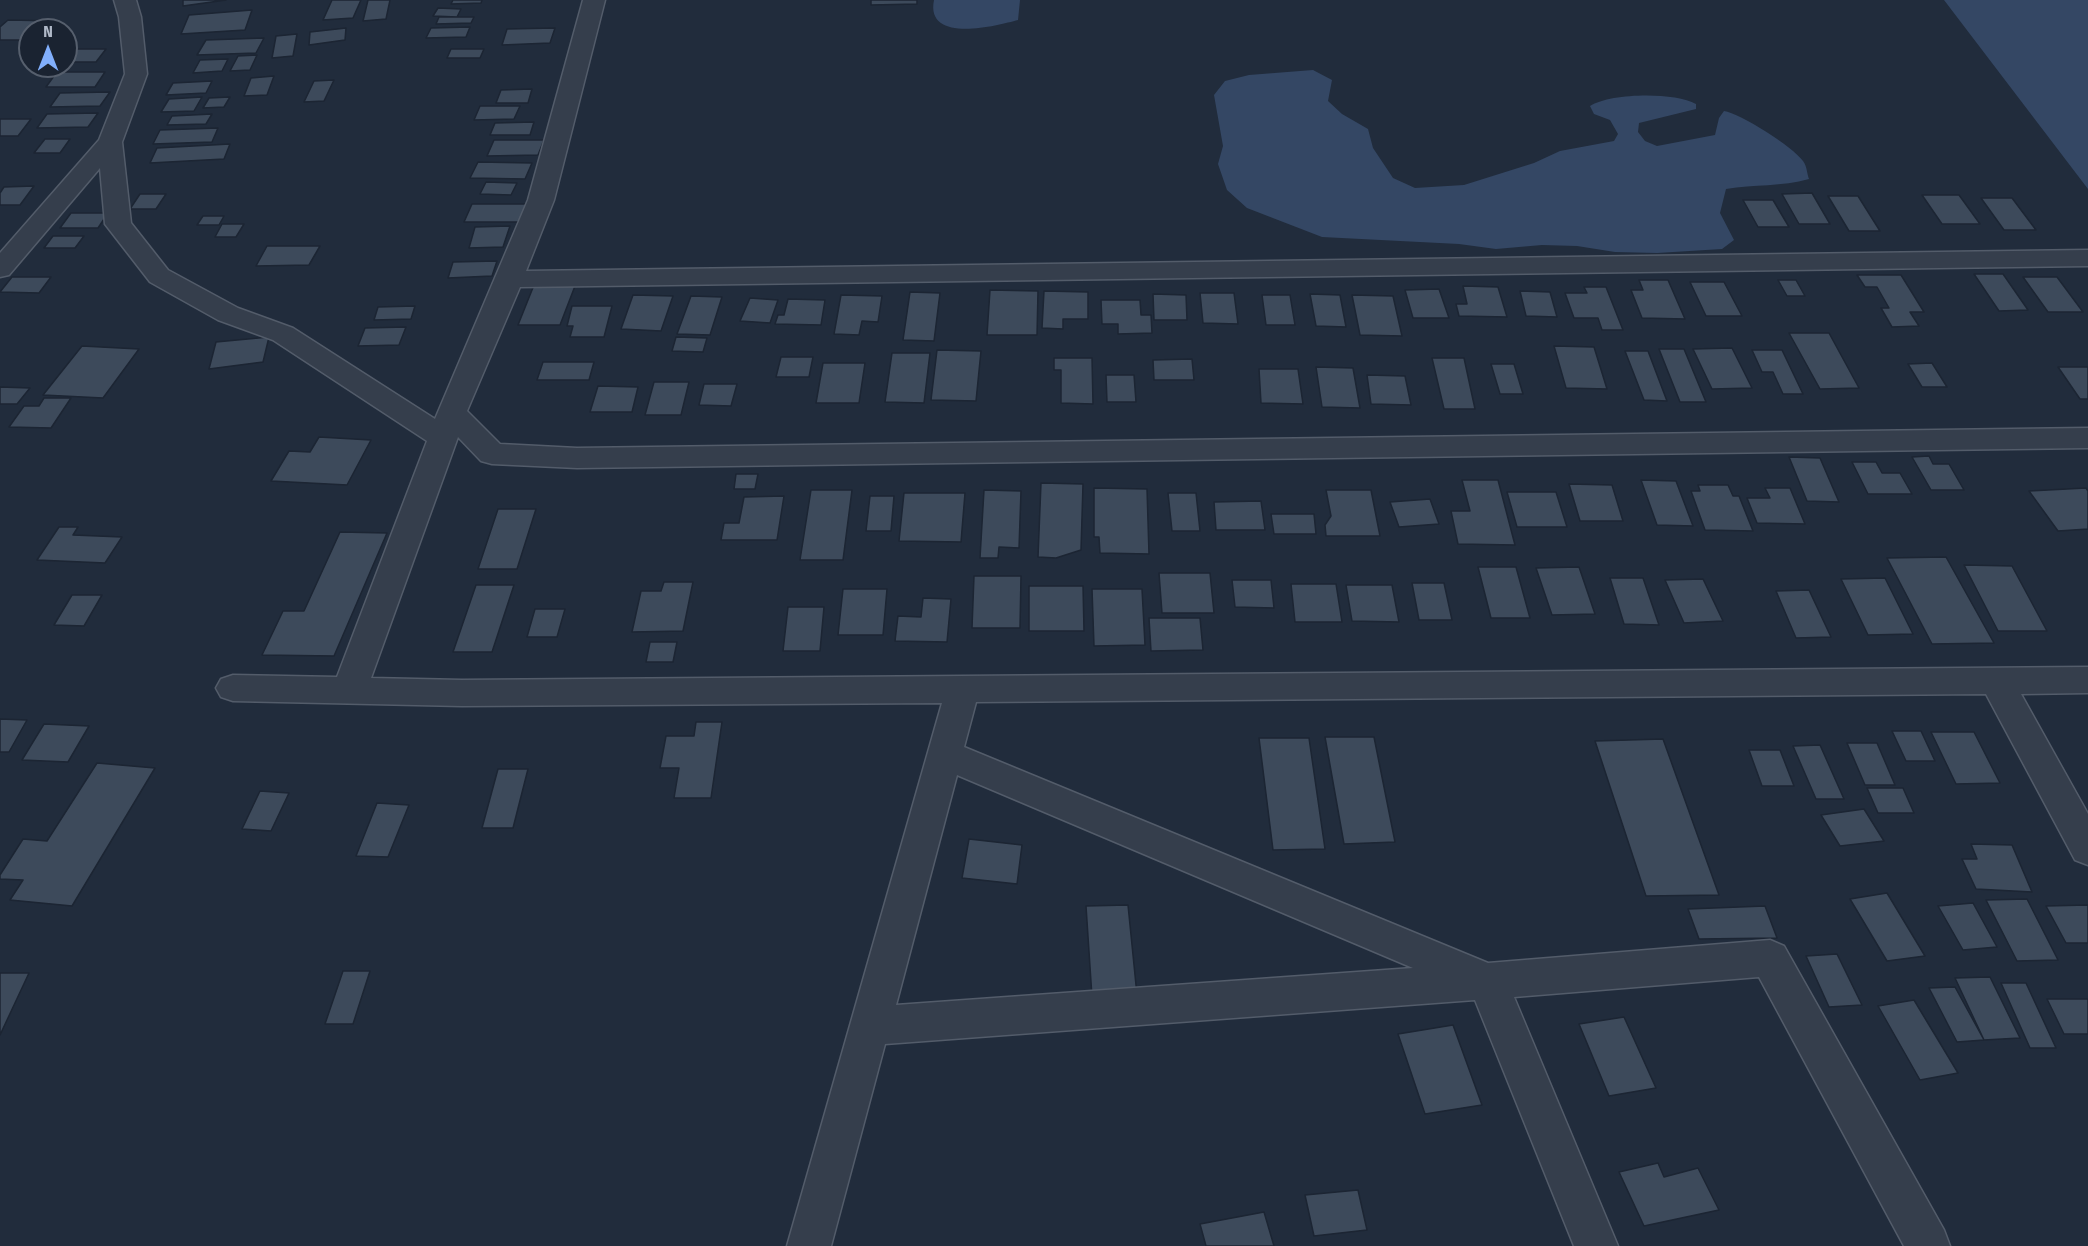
<!DOCTYPE html>
<style>
body{margin:0}
#map{position:relative;width:2088px;height:1246px;overflow:hidden;background:#212c3c;font-family:"Fira Sans Condensed",sans-serif}
canvas{display:block}
.north{position:absolute;left:18px;top:18px;width:60px;height:60px;box-sizing:border-box;background:#1a2331;border:2px solid #565f6d;border-radius:50%;rotate:0deg;font-size:16px;font-weight:700;line-height:24px;text-align:center;color:#b0b9c8}
.north::after{content:'';display:block;margin:auto;width:21px;height:27px;background:#81affc;clip-path:polygon(50% 0,100% 100%,50% 72%,0 100%)}
</style>
<div id="map">
<canvas width="2088" height="1246"></canvas>
<div class="north">N</div>
</div>
<script>
const context = document.querySelector('canvas').getContext('2d');
context.lineJoin = 'round';
function fill(path, color) { context.fillStyle = color; context.fill(path, 'evenodd'); }
function strokePath(path, color, width, dash) { context.strokeStyle = color; context.lineWidth = width; context.lineCap = dash ? 'butt' : 'round'; context.setLineDash(dash || []); context.stroke(path); }
const water = new Path2D(`
 M934,0h86l-2,20c-22,6 -93,24 -84,-20z
 M1944,0h144v189z
 M1313,70l19,10 -4,21 14,13 26,15 5,19 20,30 22,10 49,-3 70,-22 26,-12 54,-10 4,-7 -8,-14 -16,-6 -4,-8c21,-13 84,-14 106,-2v5l-57,14 -1,9 7,9 12,5 58,-11 4,-17 5,-7c16,2 69,36 79,50 4,5 4,13 6,18 -27,8 -55,5 -83,10l-6,24 14,27 -12,9 -65,4 -42,-1 -38,-6 -35,-1 -46,4 -37,-5 -137,-7 -75,-29 -20,-18 -9,-26 5,-18 -9,-51 11,-14 24,-6z`);
const building = new Path2D(`
 M183,0h43l-43,6z
 M332,0h29l-8,18 -30,2z
 M368,0h22l-4,19 -23,2z
 M453,0h29l-1,3 -30,1z
 M871,0h46v4l-46,1z
 M438,8l23,1 -4,8 -24,-1z
 M252,10l-7,20 -64,4 8,-19z
 M439,17h35l-3,6 -35,1z
 M8,20l50,1 -9,9h-19v10h-30v-13z
 M470,27l-4,10 -40,1 5,-10z
 M346,28l-1,12 -36,5 1,-13z
 M555,28l-5,15 -48,2 5,-16z
 M297,34l-4,22 -21,2 4,-22z
 M264,38l-8,15 -59,2 9,-15z
 M66,49h40l-10,13h-30z
 M451,49h33l-4,9h-33z
 M257,55l-7,15 -20,1 8,-15z
 M228,59l-6,12 -29,2 7,-13z
 M57,72h48l-10,15h-49z
 M274,76l-7,19 -23,1 7,-18z
 M334,80l-10,21 -20,1 10,-21z
 M212,81l-6,12 -40,2 7,-12z
 M532,89l-4,14h-32l5,-13z
 M110,92l-10,14 -50,1 10,-14z
 M202,97l-8,14 -33,1 8,-13z
 M230,97l-6,10 -21,1 6,-10z
 M480,106h40l-6,13 -40,1z
 M98,113l-10,14 -51,1 10,-14z
 M212,114l-6,10 -39,1 5,-9z
 M0,119h31l-13,17h-18z
 M534,122l-4,13h-40l5,-12z
 M218,128l-6,14 -59,2 7,-14z
 M45,139h25l-10,14h-26z
 M494,140h50l-6,15 -51,1z
 M230,144l-6,15 -74,4 7,-15z
 M478,162l54,1 -7,16 -55,-1z
 M486,182l31,1 -6,12 -31,-1z
 M34,186l-14,19h-20v-12l4,-6z
 M1812,193l18,31h-31l-17,-30z
 M140,194h26l-10,15h-26z
 M1922,195h37l21,29h-38z
 M1828,196h30l22,35h-31z
 M1981,198h31l24,32h-32z
 M1743,200h30l16,27h-31z
 M472,204h59l-7,18h-60z
 M71,213h37l-10,15h-38z
 M203,216h21l-5,9h-22z
 M222,224h22l-8,13h-21z
 M510,226l-7,21 -34,1 6,-21z
 M53,236h31l-9,12h-31z
 M267,246h53l-11,19 -53,1z
 M497,261l-5,15 -44,2 5,-16z
 M1974,274h29l25,36 -29,1z
 M1857,275h44l23,37h-14l9,14 -27,1 -11,-19h8l-12,-21h-12z
 M12,277h39l-12,16 -39,-1z
 M2023,277h34l26,35h-35z
 M1639,280h29l17,39 -43,-1 -11,-28h12z
 M1778,280h18l9,16h-18z
 M1690,282h34l18,34h-36z
 M534,285l41,1 -15,39h-42z
 M1463,286l35,1 9,30 -48,-1 -3,-12h11z
 M1584,287h22l17,43h-21l-4,-12h-24l-9,-25h22z
 M1439,289l10,29h-36l-8,-28z
 M990,290l48,1 -1,44h-50z
 M1044,291l44,1v27h-25v10l-21,-1z
 M1520,291l30,1 7,25 -31,-1z
 M910,292l30,1 -6,48 -31,-1z
 M1200,293h34l4,31 -35,-1z
 M1153,294l33,1 1,25h-33z
 M1310,294l30,1 6,32 -30,-1z
 M633,295l40,1 -12,35 -40,-2z
 M841,295l41,1 -4,26 -16,-1 -3,14 -25,-1z
 M1262,295h28l5,30h-29z
 M1352,295l41,1 9,40 -42,-1z
 M691,296l31,1 -12,38 -33,-1z
 M750,298l28,2 -8,23 -30,-2z
 M788,299l37,1 -4,25 -46,-1 3,-9h6z
 M1101,300h39l1,15h10l1,18 -34,1v-10h-16z
 M415,306l-4,13 -37,1 4,-13z
 M572,306h40l-8,31h-34l3,-11h-6z
 M406,327l-7,18 -41,1 7,-18z
 M1789,333h40l30,55 -39,1z
 M269,337l-6,25 -54,7 7,-27z
 M676,337l31,1 -4,14 -31,-1z
 M82,346l57,3 -36,49 -60,-3z
 M1554,346l40,1 13,42 -41,-1z
 M1732,348l20,40 -40,1 -19,-40z
 M1659,349h25l22,53h-26z
 M937,350l44,1 -5,50 -45,-1z
 M1752,350h30l21,44h-20l-10,-22h-11z
 M1625,351h23l19,50 -23,-1z
 M892,353h38l-6,50 -39,-1z
 M781,357h32l-4,20h-33z
 M1054,358h38l1,46 -32,-1v-33h-7z
 M1432,358h32l11,51h-31z
 M1192,359l2,21h-40l-1,-20z
 M543,362h51l-5,18h-52z
 M823,363h42l-6,40h-43z
 M1932,363l15,24h-25l-14,-23z
 M1491,364h23l9,30h-23z
 M1316,367l37,1 7,40 -38,-1z
 M2058,367h30v32h-8z
 M1259,369h39l5,35 -42,-1z
 M1106,375h28l2,27h-29z
 M1367,375l38,1 6,29 -40,-1z
 M654,382h35l-8,33h-36z
 M704,384h33l-6,22 -32,-1z
 M598,386l40,1 -6,25h-42z
 M0,387l30,1 -13,16h-17z
 M44,398h27l-20,30 -42,-1 15,-21h15z
 M319,437l52,3 -24,45 -76,-4 18,-30 21,1z
 M1929,456l4,8h16l15,26h-33l-19,-33z
 M1789,457l31,1 19,44 -32,-1z
 M1852,462h24l6,11h18l12,21h-44z
 M736,474h22l-3,15h-21z
 M1462,480h36l17,65 -57,-1 -7,-33h19z
 M1641,480l35,1 17,45 -36,-1z
 M1041,483l42,1 -2,66 -25,8 -18,-1z
 M1569,484l43,1 11,36h-43z
 M1698,485h30l5,11h6l14,35 -48,-1 -14,-39h9z
 M1094,488l53,1 2,65 -49,-1 -1,-16h-5z
 M1765,488h25l15,36 -48,-1 -10,-25h23z
 M2086,488l2,3v38l-30,2 -29,-40z
 M811,490h41l-9,70h-43z
 M984,490l37,1 -2,57 -20,-1 -1,11h-18z
 M1326,490h45l9,46h-54l-1,-11 6,-9z
 M1507,492h49l11,35h-50z
 M904,493h61l-4,49 -62,-1z
 M1168,493h28l4,38h-28z
 M784,496l-7,44h-56l3,-17h15l5,-26z
 M870,496h24l-3,35h-25z
 M1430,499l9,25 -40,3 -9,-25z
 M1261,501l4,29h-49l-2,-28z
 M498,509h38l-19,60h-39z
 M1271,514h43l2,20h-42z
 M59,527h19l-5,8 49,2 -17,26 -68,-3z
 M340,532l47,1 -53,123 -72,-1 21,-44h21z
 M1946,557l48,86 -62,1 -45,-86z
 M1964,565l48,1 35,65h-49z
 M1478,567h38l14,51h-39z
 M1579,567l16,47 -43,1 -16,-47z
 M1159,573h51l4,40h-52z
 M974,576h47l-1,52h-48z
 M1610,578h33l16,47 -35,-1z
 M1885,578l28,56 -45,1 -27,-56z
 M1703,579l20,42 -39,2 -19,-43z
 M1232,580h39l3,28 -39,-1z
 M664,582h29l-10,49 -51,1 9,-41h20z
 M1412,583h32l8,37h-33z
 M1291,584h45l6,38h-47z
 M476,585h38l-22,67h-39z
 M1346,585h46l7,37 -47,-1z
 M1029,586h54l1,45h-55z
 M843,589h44l-4,46h-45z
 M1092,589h50l3,56 -51,1z
 M1809,590l22,47 -35,1 -20,-47z
 M72,595h30l-18,31 -30,-1z
 M923,598l28,1 -4,43 -52,-1 3,-25 23,1z
 M788,607h36l-4,44h-37z
 M535,609h30l-8,28h-30z
 M1149,618h51l3,32 -52,1z
 M650,642h27l-4,20h-27z
 M0,719l27,1 -18,32h-9z
 M696,722h26l-11,76h-37l5,-30h-19l6,-32h28z
 M44,724l45,2 -21,36 -46,-2z
 M1892,731h29l14,30h-29z
 M1931,732h43l26,51 -44,1z
 M1325,737h49l21,105 -51,2z
 M1259,738h50l16,111 -52,1z
 M1663,739l56,156 -73,1 -51,-155z
 M1847,743h30l18,42h-30z
 M1820,745l24,54h-28l-23,-53z
 M1749,750h31l14,36h-32z
 M97,763l58,5 -83,138 -62,-6 13,-20 -23,-1v-4l23,-36 24,2z
 M498,769h30l-15,59h-31z
 M1867,788h36l11,25h-36z
 M260,791l29,2 -18,38 -29,-2z
 M377,803l32,2 -21,52 -32,-1z
 M1864,809l20,32 -44,5 -19,-31z
 M969,839l53,6 -5,39 -55,-6z
 M1971,844l41,1 20,47 -56,-3 -14,-30h15z
 M1887,893l38,63 -38,5 -37,-62z
 M2027,899l31,61 -41,1 -31,-61z
 M1973,903l24,44 -34,3 -25,-44z
 M1128,905l9,90 -45,2 -6,-91z
 M2088,905v38h-22l-20,-37z
 M1765,906l12,32 -78,1 -11,-30z
 M1837,954l25,51 -33,2 -23,-51z
 M343,971h27l-17,53h-28z
 M0,973h29l-29,62z
 M1990,977l30,61 -36,2 -29,-62z
 M2001,983h25l30,65h-26z
 M1955,987l29,53 -27,2 -28,-54z
 M2047,999h41v35h-24z
 M1914,1000l44,73 -38,7 -42,-74z
 M1624,1017l32,71 -47,8 -30,-72z
 M1453,1025l29,80 -57,9 -27,-80z
 M1658,1163l6,14 34,-9 21,42 -75,16 -25,-54z
 M1358,1190l9,40 -53,6 -9,-41z
 M1264,1212l10,34h-68l-6,-22z`);
const minor = new Path2D(`
 M114,0h22l5,17 6,57 -25,68 9,81 37,47 70,38 55,20 142,91 93,-219 55,-200h22l-51,200 -28,71 1562,-21v16l-1568,21 -53,124 33,33 77,4 1511,-20v20l-1511,20 -85,-4 -11,-3 -23,-24 -87,241 91,2 1626,-13v26l-67,1 67,120v51l-13,-5 -89,-166 -1010,8 -12,45 524,216 282,-23 14,6 160,284 6,16h-46l-145,-269 -245,20 104,249h-44l-99,-246 -590,44 -54,202h-44l155,-543 -480,3 -229,-5 -12,-4 -5,-9 5,-9 12,-4 104,2 90,-236 -154,-101 -55,-20 -68,-38 -45,-58 -5,-56 -91,107 -9,2v-24l99,-113 26,-66 -6,-57zM957,775l456,193 -517,37z`);
fill(water, '#344764');
fill(building, '#3d4a5b');
strokePath(building, '#1c2533', 1.5);
strokePath(minor, '#535c6a', 3);
fill(minor, '#353e4c');
</script>
